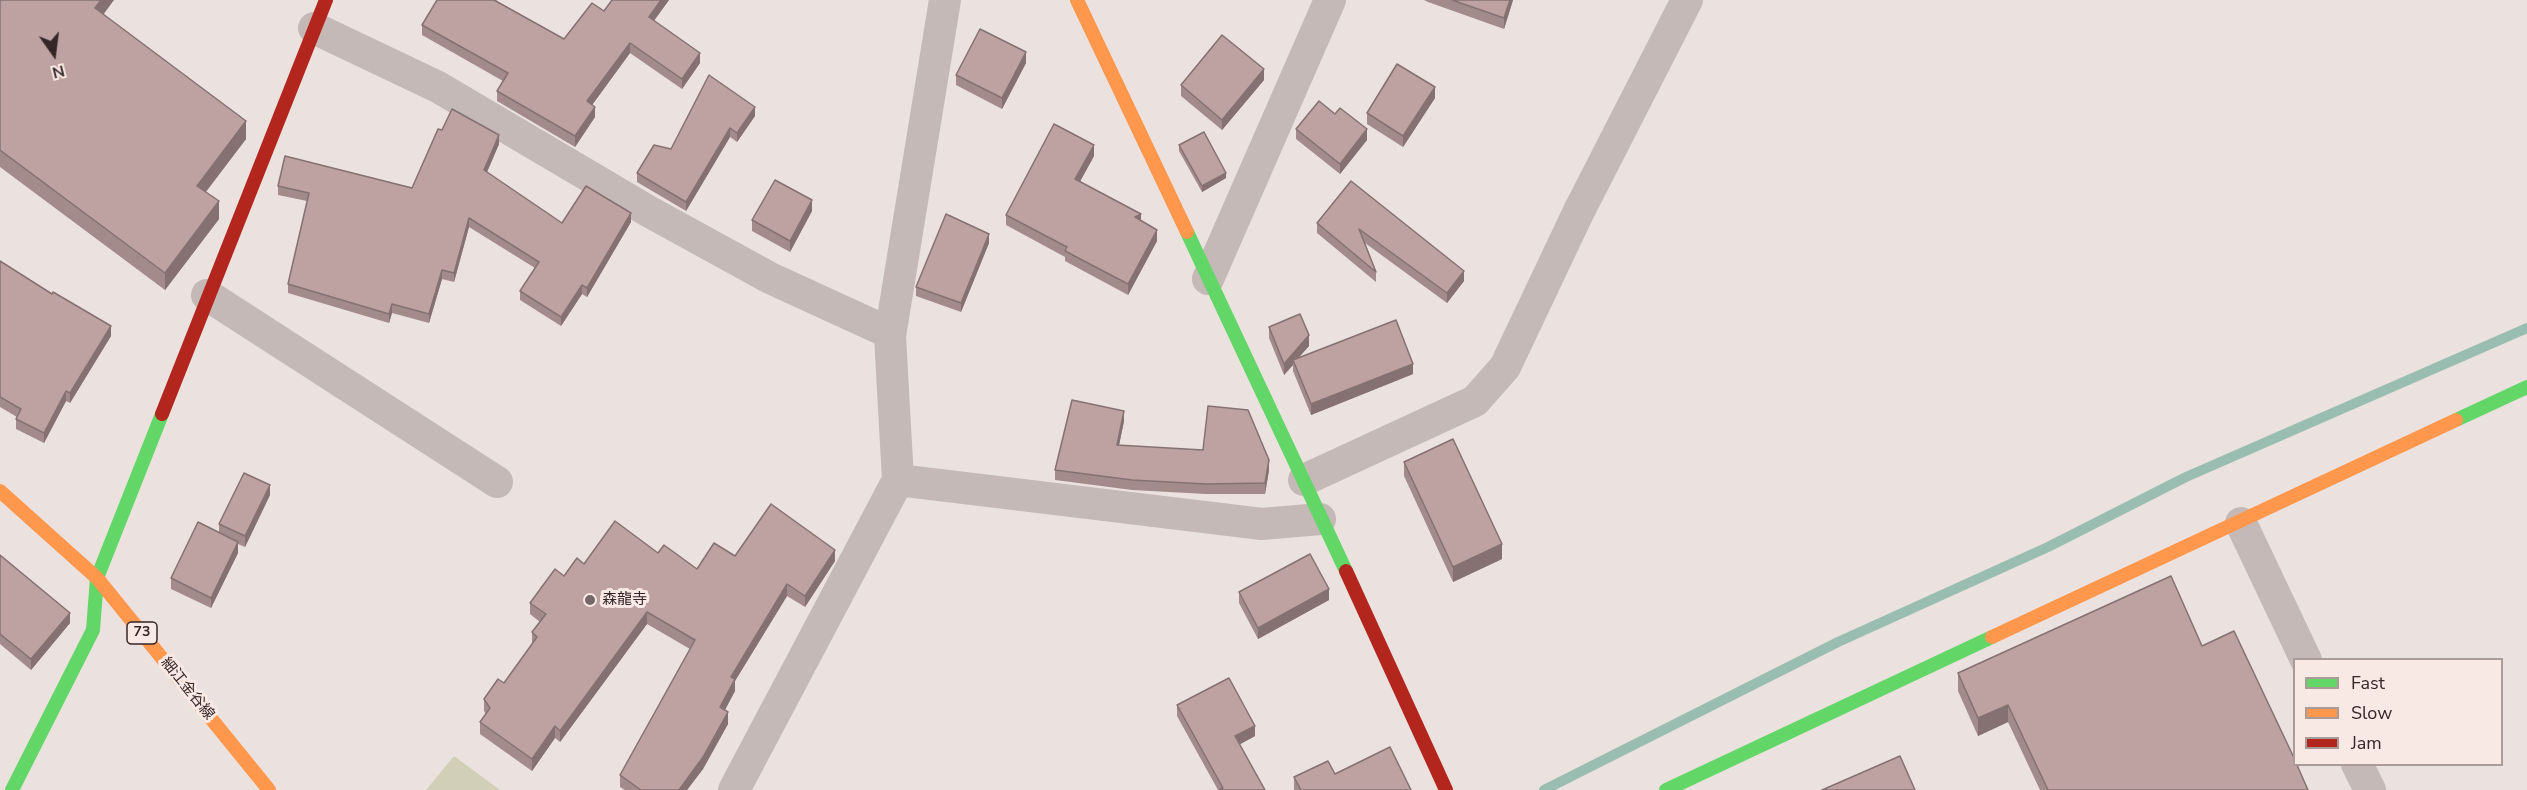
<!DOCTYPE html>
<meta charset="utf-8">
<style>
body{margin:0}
#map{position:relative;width:2527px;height:790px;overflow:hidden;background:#ebe2df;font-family:"Nunito Sans",sans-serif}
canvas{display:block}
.legend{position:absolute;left:2293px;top:658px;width:210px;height:108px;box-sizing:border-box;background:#f9e9e5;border:2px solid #aa9b99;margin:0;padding:8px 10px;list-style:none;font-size:18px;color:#342626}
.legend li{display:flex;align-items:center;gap:12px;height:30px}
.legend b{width:30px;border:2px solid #aa9b99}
.north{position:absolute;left:24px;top:24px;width:60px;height:60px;-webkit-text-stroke:4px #f9e9e5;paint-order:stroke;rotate:166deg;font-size:16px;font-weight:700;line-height:24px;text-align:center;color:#342626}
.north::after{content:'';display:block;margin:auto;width:21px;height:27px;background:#342626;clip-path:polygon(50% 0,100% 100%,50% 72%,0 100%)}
</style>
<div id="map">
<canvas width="2527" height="790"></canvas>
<ul class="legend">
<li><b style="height:8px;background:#63d668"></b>Fast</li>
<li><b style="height:8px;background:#ff974d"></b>Slow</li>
<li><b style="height:8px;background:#b3261e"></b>Jam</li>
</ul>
<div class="north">N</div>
</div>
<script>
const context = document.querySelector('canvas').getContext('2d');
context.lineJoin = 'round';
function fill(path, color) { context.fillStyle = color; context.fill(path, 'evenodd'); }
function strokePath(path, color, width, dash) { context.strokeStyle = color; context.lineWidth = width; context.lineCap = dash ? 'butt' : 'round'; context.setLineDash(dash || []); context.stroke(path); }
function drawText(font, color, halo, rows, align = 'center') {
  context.font = font + ' "Nunito Sans","Noto Sans JP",sans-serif'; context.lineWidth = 6; context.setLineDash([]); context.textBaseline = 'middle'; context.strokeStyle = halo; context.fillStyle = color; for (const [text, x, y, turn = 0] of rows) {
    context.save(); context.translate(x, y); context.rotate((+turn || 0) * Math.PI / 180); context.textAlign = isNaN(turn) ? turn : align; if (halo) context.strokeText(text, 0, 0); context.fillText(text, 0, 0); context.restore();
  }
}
const green = new Path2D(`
 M454,756l46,34h-74z`);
const stream = new Path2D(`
 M1544,790l294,-148 210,-95 138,-70 341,-149`);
const street = new Path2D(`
 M314,28l124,59 210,124 122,67 120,55
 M1208,279l122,-279
 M207,295l290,187
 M898,480l364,44 58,-5
 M1304,480l171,-79 30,-34 73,-154 109,-213
 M2241,523l65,137
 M2357,764l13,26
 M734,790l164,-310 -8,-144 55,-336`);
const fast = new Path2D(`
 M1187,232l159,339
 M2456,420l71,-33
 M12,790l81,-160 4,-52 65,-164
 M1666,790l326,-153`);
const slow = new Path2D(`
 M1077,0l110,232
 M0,491l97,87 172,212
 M1992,637l464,-217`);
const jam = new Path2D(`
 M162,414l164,-414
 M1346,571l100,219`);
const wall = new Path2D(`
 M0,0l103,15 143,124 -40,53 13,27 -54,71 -165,-123z
 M497,0v1l67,38 40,-28 8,-11h57l-15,21 46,42 -18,26 -52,-36 -38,52 3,12 -20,30 -78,-46v-10l6,-10 -81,-46v-10z
 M1424,0h89l-9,29 -76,-27z
 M1026,63l-24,46 -46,-24v-10z
 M1264,80l-42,50 -41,-34v-11z
 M1435,98l-32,49 -36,-23v-11z
 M755,116l-18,26 -7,-5 -44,74 -49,-29v-9l34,-24z
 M1296,129l71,11 -27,34 -44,-35z
 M442,130l57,14 -12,28 75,51 69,-1 -44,75 -5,-3 -21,32 -41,-26v-9l15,-23 -66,-41 -15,55 -12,-3 -13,44 -37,-10 -3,10 -101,-30v-9l19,-83 -29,-6v-9l134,2z
 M1179,145l47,33 -24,14 -23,-41z
 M1094,156l-14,26 77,59 -29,54 -63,-34v-4l-59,-32v-10z
 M1351,181l113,100 -17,22 -82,-60 11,29v10l-59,-49v-10z
 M812,211l-22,41 -38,-21v-11z
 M989,243l-28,69 -45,-16v-9z
 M0,261l111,75 -41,67 -4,-2 -22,42 -28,-14v-10l1,-2 -17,-10z
 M1269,327l40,19 -11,12 115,16 -102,41 -18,-44v-6l-9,10 -15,-37z
 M1124,421l-5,24 150,25 -4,24h-59l-74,-4 -77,-10v-10z
 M1404,462l98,97 -49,23 -49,-106z
 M270,495l-25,52 -7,-3v9l-27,55 -40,-19v-11l48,-46v-8z
 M658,553l39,16 38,-13 100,5 -30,46 -18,-11 -52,85v10l-10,19 3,14 -25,45 -16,21h-62l-5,-3v-12l70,-126 -43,-25 -87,118 -5,-4 -23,33 -52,-37v-12l6,-8 -2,-3v-12l20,-16 28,-39v-12l8,-10 -10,-8v-11l34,-27 20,-12z
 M0,555l70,68 -39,47 -31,-26z
 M1239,592l90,8 -71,39 -19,-36z
 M2202,646l106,144h-268l-32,-68 -30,14 -20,-45v-18z
 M1177,705l78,31 -15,8 25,46h-47l-41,-74z
 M1335,774l76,16h-117v-13z`);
const shadedWall = new Path2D(`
 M101,0h13l-19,26v-18z
 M661,0h8l-20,27v-10z
 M1510,0h3l-9,29v-11z
 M630,43v10l-43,59v-11z
 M1026,52v11l-24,46v-11z
 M700,53v10l-18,26v-10z
 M1264,69v11l-42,50v-10z
 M1435,87v11l-32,49v-11z
 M595,107v10l-20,30v-11z
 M755,107v9l-18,26v-9z
 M246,121v18l-49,64v-17z
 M730,128v9l-44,74v-9z
 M1367,129v11l-27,34v-10z
 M499,135v9l-15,35v-9z
 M1094,145v11l-19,34v-11z
 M1226,173v5l-24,14v-6z
 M812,200v11l-22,41v-11z
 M219,201v18l-54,71v-17z
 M631,213v9l-44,75v-9z
 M1141,214v10l-6,-7z
 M469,218v9l-15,55v-9z
 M1157,230v11l-29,54v-11z
 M989,234v9l-28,69v-9z
 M442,270v9l-13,44v-9z
 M1464,271v10l-17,22v-10z
 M582,285v9l-21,32v-9z
 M392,304v9l-3,10v-9z
 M111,326v10l-41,67v-10z
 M1309,335v11l-15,17 -1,-3v5l-9,10v-11z
 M1413,364v10l-102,41v-11z
 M66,391v10l-22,42v-10z
 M1124,411v10l-7,34v-10z
 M1269,460v10l-4,24v-11z
 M270,485v10l-25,52v-11z
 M238,542v11l-27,55v-10z
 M1502,544v15l-49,23v-15z
 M835,550v11l-30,46v-11z
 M787,584v12l-52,85v10l-15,28v-12l11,-30z
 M1329,589v11l-71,39v-11z
 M647,612v12l-87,118v-11z
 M70,613v10l-39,47v-11z
 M2008,705v17l-30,14v-18z
 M728,712v12l-25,45 -16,21h-8z
 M555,726v12l-23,33v-12z
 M1255,726v10l-20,11v-11z`);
const building = new Path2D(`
 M0,0h101l-6,8 151,113 -49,65 22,15 -54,72 -165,-123z
 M437,0h57l70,39 28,-36 12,8 8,-11h49l-12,17 51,36 -18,26 -52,-36 -43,58 8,6 -20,29 -78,-45 11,-18 -86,-48z
 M1452,0h58l-6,18z
 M980,29l46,23 -24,46 -46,-23z
 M1222,35l42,34 -42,51 -41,-35z
 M1397,64l38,23 -32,49 -36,-23z
 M709,75l46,32 -18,26 -7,-5 -44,74 -49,-29 17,-28 17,4z
 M1319,101l16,13 5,-6 27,21 -27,35 -44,-35z
 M452,109l47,26 -15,35 78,53 24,-37 45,27 -44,75 -5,-3 -21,32 -41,-26 19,-29 -70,-44 -15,55 -12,-3 -13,44 -37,-10 -3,10 -101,-30 21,-91 -31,-7 7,-30 127,32 26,-59 4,1z
 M1054,124l40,21 -19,34 66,35 -6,3 22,13 -29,54 -63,-33 2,-4 -61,-32z
 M1204,132l22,41 -24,13 -23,-41z
 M775,180l37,20 -22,41 -38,-21z
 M1351,181l113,90 -17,22 -88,-64 17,43 -59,-49z
 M946,214l43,20 -28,69 -45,-16z
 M0,261l52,33 1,-2 58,34 -41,67 -4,-2 -22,42 -28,-14 5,-10 -21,-12z
 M1300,314l9,21 -25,29 -15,-37z
 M1396,320l17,44 -102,40 -18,-44z
 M1072,400l52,11 -7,34 86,5 5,-44 40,4 21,50 -4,23 -59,1 -74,-4 -77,-10z
 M1453,439l49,105 -49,23 -49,-105z
 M244,473l26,12 -25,51 -26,-12z
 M771,504l64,46 -30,46 -18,-12 -56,93 4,2 -15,28 8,5 -25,45 -24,33h-38l-21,-15 75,-135 -48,-28 -87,119 -5,-5 -23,33 -52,-37 10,-14 -6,-9 14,-20 6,4 33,-46 -5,-5 14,-18 -16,-11 25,-34 9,7 13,-18 7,6 31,-43 43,32 6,-8 33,24 17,-26 21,13z
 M198,522l40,20 -27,56 -40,-20z
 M1310,554l19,35 -71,39 -19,-36z
 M0,555l70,58 -39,46 -31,-25z
 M2171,576l31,70 32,-15 61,129v5h2l11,25h-260l-40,-85 -30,13 -20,-45z
 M1229,678l26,48 -20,10 30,54h-46l4,-2 -46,-83z
 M1390,747l21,43h-110l-7,-13 34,-16 7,13z
 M1900,756l15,34h-93z`);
const markers = [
 [590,600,6,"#746867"]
];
const shields = [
 [142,633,30]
];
const shieldNames = [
 ["73",142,633]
];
const poiNames = [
 ["森龍寺",602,600]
];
const streetNames = [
 ["細江金谷線",187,689,51]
];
fill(green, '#d2cfb8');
strokePath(stream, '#9abdb2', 10);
strokePath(street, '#c4b9b7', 32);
strokePath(fast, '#63d668', 14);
strokePath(slow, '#ff974d', 14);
strokePath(jam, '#b3261e', 14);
fill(wall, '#a38b8b');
fill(shadedWall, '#857171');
fill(building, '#bea2a2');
strokePath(building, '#857171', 1.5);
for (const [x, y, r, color] of markers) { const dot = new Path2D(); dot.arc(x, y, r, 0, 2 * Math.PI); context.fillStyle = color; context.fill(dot); strokePath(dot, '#f9e9e5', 2); }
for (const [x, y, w] of shields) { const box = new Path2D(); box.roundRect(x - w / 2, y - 11, w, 22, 4.5); context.fillStyle = '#f9e9e5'; context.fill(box); strokePath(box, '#342626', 1.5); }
drawText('bold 14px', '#342626', null, shieldNames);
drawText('15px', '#342626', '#f9e9e5', poiNames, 'left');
drawText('15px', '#342626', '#f9e9e5', streetNames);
</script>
